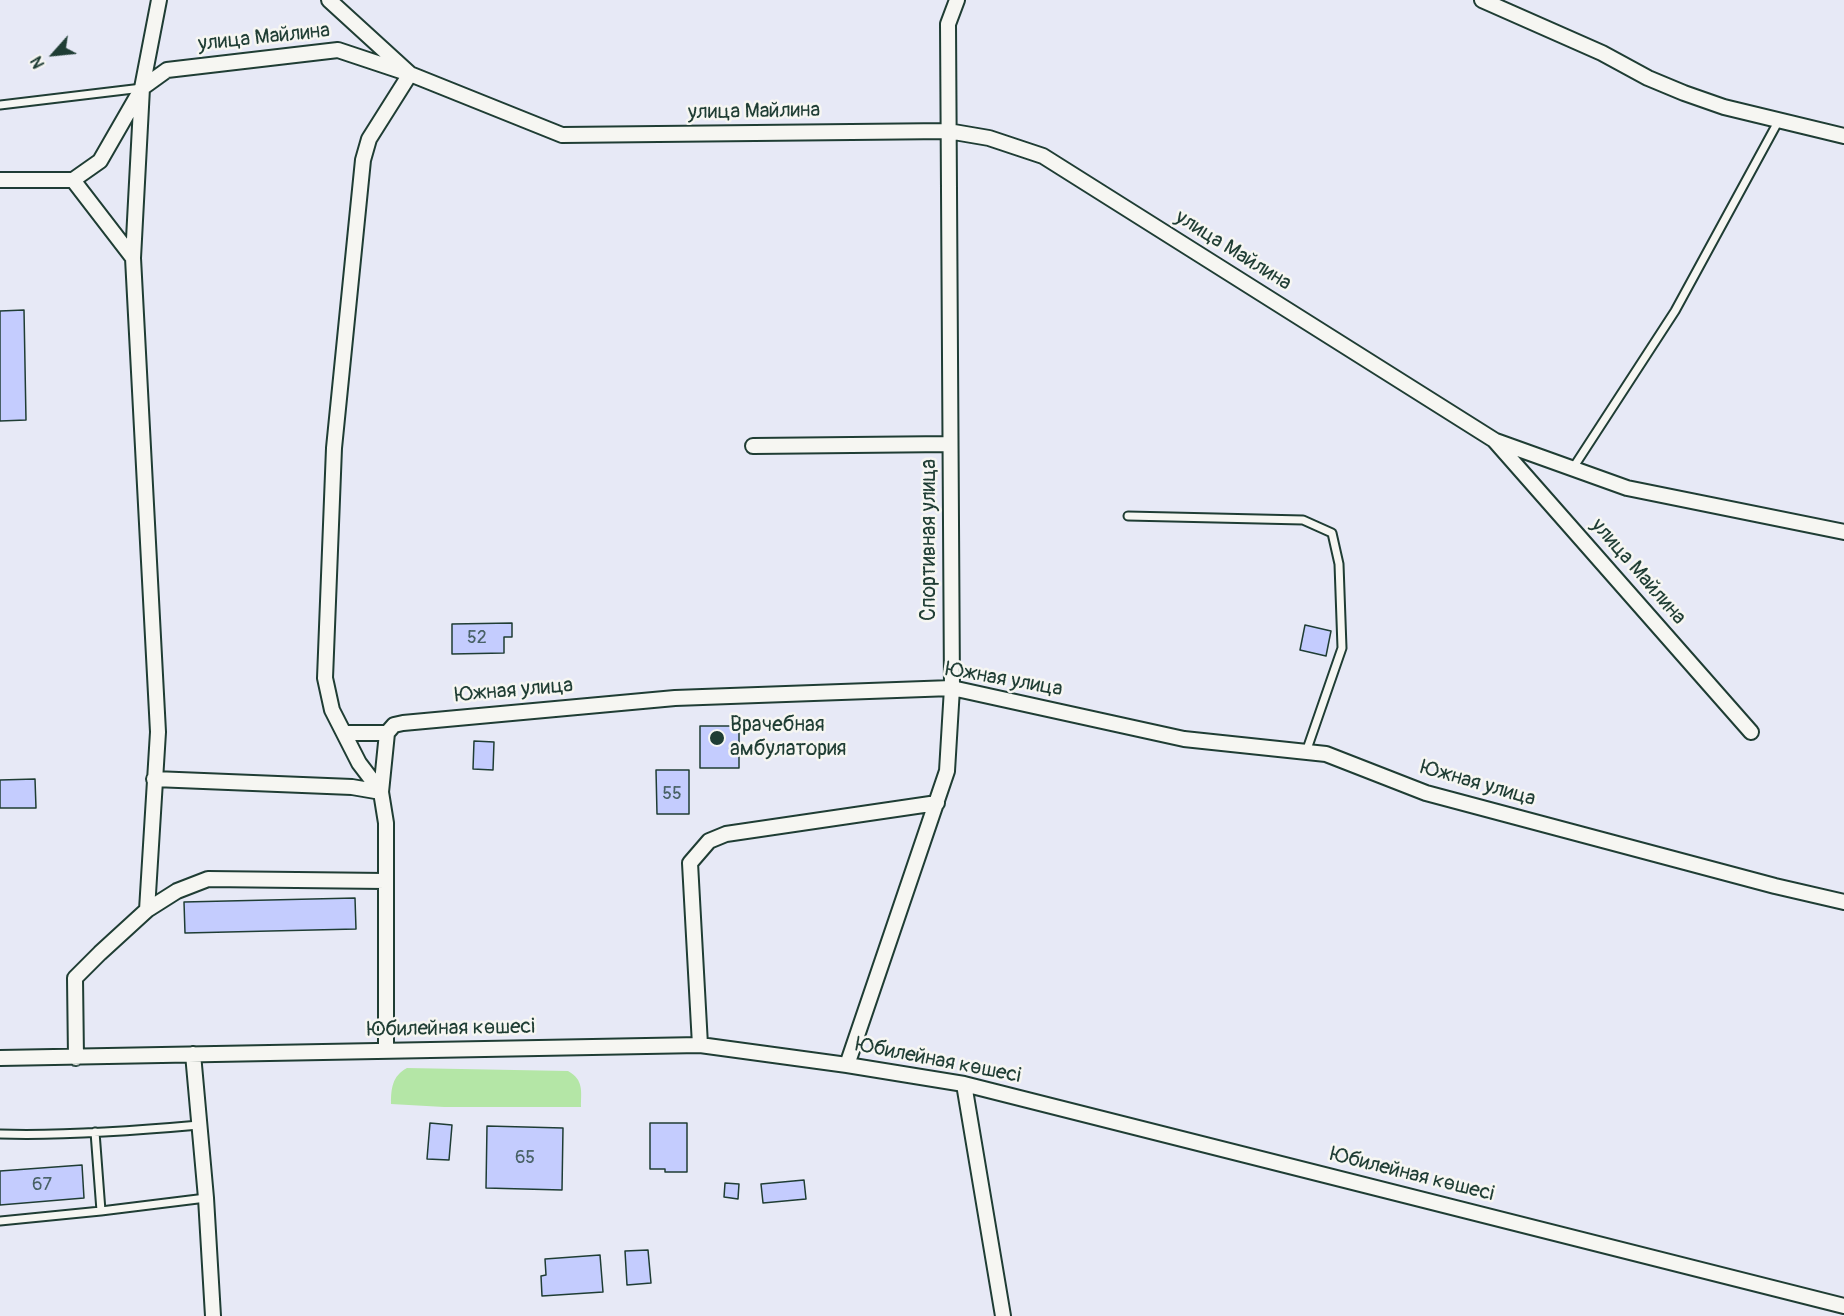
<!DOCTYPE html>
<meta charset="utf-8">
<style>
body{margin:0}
#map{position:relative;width:1844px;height:1316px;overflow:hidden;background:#e7e9f6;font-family:Pangolin,sans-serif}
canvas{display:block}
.north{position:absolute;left:24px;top:24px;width:60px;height:60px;-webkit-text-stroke:4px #f6f6f2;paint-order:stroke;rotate:243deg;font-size:16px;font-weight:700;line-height:24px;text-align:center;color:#1f3d34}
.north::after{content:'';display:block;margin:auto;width:21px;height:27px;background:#1f3d34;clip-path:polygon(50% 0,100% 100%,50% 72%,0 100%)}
</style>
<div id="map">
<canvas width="1844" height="1316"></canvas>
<div class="north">N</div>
</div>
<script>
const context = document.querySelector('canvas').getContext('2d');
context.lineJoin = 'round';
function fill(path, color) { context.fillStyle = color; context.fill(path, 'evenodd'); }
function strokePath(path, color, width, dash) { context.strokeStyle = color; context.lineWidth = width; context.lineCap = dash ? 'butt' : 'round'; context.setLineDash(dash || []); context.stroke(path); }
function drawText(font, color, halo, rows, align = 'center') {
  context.font = font + ' Pangolin,sans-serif'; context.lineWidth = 5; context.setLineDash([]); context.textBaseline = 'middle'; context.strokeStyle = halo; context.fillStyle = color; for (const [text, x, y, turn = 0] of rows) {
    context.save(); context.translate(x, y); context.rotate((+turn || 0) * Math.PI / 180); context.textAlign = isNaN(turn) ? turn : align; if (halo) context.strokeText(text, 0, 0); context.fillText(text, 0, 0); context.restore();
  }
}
const green = new Path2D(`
 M407,1068l161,3c16,9 13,20 13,36h-137l-53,-3c0,-15 1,-28 16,-36z`);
const building = new Path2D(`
 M24,310l2,110 -26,1v-110z
 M512,623v14h-8v16l-52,1v-30z
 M1305,625l26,6 -5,25 -26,-6z
 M700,726h39v42h-39z
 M474,741l20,1 -1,28 -20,-1z
 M656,770h33v44h-32z
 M35,779l1,29h-36v-28z
 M355,898l1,31 -171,4 -1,-31z
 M430,1123l22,2 -3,35 -22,-1z
 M650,1123h37v49h-22v-3h-15z
 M487,1126l76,2 -1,62 -76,-2z
 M82,1165l2,33 -84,7v-34z
 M804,1180l2,19 -43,4 -2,-19z
 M725,1183l14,1 -1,15 -14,-2z
 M648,1250l3,33 -24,2 -2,-34z
 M600,1255l3,37 -61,4 -1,-20 5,-1 -1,-16z`);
const lane = new Path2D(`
 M0,105l142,-17
 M1573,468l102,-157 104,-191
 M1128,516l175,4 29,13 7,31 3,84 -36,104
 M95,1132l6,79
 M0,1134c66,2 133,-3 199,-9
 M0,1221l101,-10 105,-13`);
const street = new Path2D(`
 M329,0l81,74 -41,65 -6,21 -29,288 -9,230 7,32 27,53 22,29 5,31v228
 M1482,0l120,53 46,25 36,15 40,14 120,29
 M0,180h73l27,-19 42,-73 25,-18 171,-20 72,24 152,61 386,-4 41,7 54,18 451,284 257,292
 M73,180l60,78
 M1496,441l131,47 217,44
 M753,446l197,-2
 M344,733h43
 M154,779l198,8 29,5 6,-59 7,-8 9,-2 272,-25 277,-10 232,51 142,15 100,39 349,93 69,16
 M147,910l30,-19 31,-12 177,2
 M700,1045l-10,-182 19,-22 17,-7 211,-31
 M193,1054l13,144 7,118
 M0,1058l700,-13 147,20 117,19 880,222
 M76,1058l-1,-80 25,-25 47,-43 11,-178 -25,-474 9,-170 17,-88
 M847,1065l100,-294 5,-83 -4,-664 9,-24
 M964,1084l39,232`);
const markers = [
 [717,738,8,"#1f3d34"]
];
const numberNames = [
 ["52",477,638],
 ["55",672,794],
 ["65",525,1158],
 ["67",42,1185]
];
const streetNames = [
 ["улица Майлина",264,38,-6],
 ["улица Майлина",754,112,-1],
 ["улица Майлина",1233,251,32],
 ["Спортивная улица",930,540,-90],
 ["улица Майлина",1638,572,49],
 ["Южная улица",1004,680,10],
 ["Южная улица",514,691,-5],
 ["Южная улица",1478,784,16],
 ["Юбилейная көшесі",451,1029,-1],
 ["Юбилейная көшесі",938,1061,11],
 ["Юбилейная көшесі",1412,1175,14]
];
const poiNames = [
 ["Врачебная",730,726],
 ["амбулатория",730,750]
];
fill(green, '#b4e6a6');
fill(building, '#c4ccfe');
strokePath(building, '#1f3d34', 1.5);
strokePath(lane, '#1f3d34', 11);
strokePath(street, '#1f3d34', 18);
strokePath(lane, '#f6f6f2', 7);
strokePath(street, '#f6f6f2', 14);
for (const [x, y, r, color] of markers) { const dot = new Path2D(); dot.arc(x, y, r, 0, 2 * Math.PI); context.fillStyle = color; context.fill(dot); strokePath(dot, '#f6f6f2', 2); }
drawText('18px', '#486166', null, numberNames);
drawText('21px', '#1f3d34', '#f6f6f2', streetNames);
drawText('21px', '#1f3d34', '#f6f6f2', poiNames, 'left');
</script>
